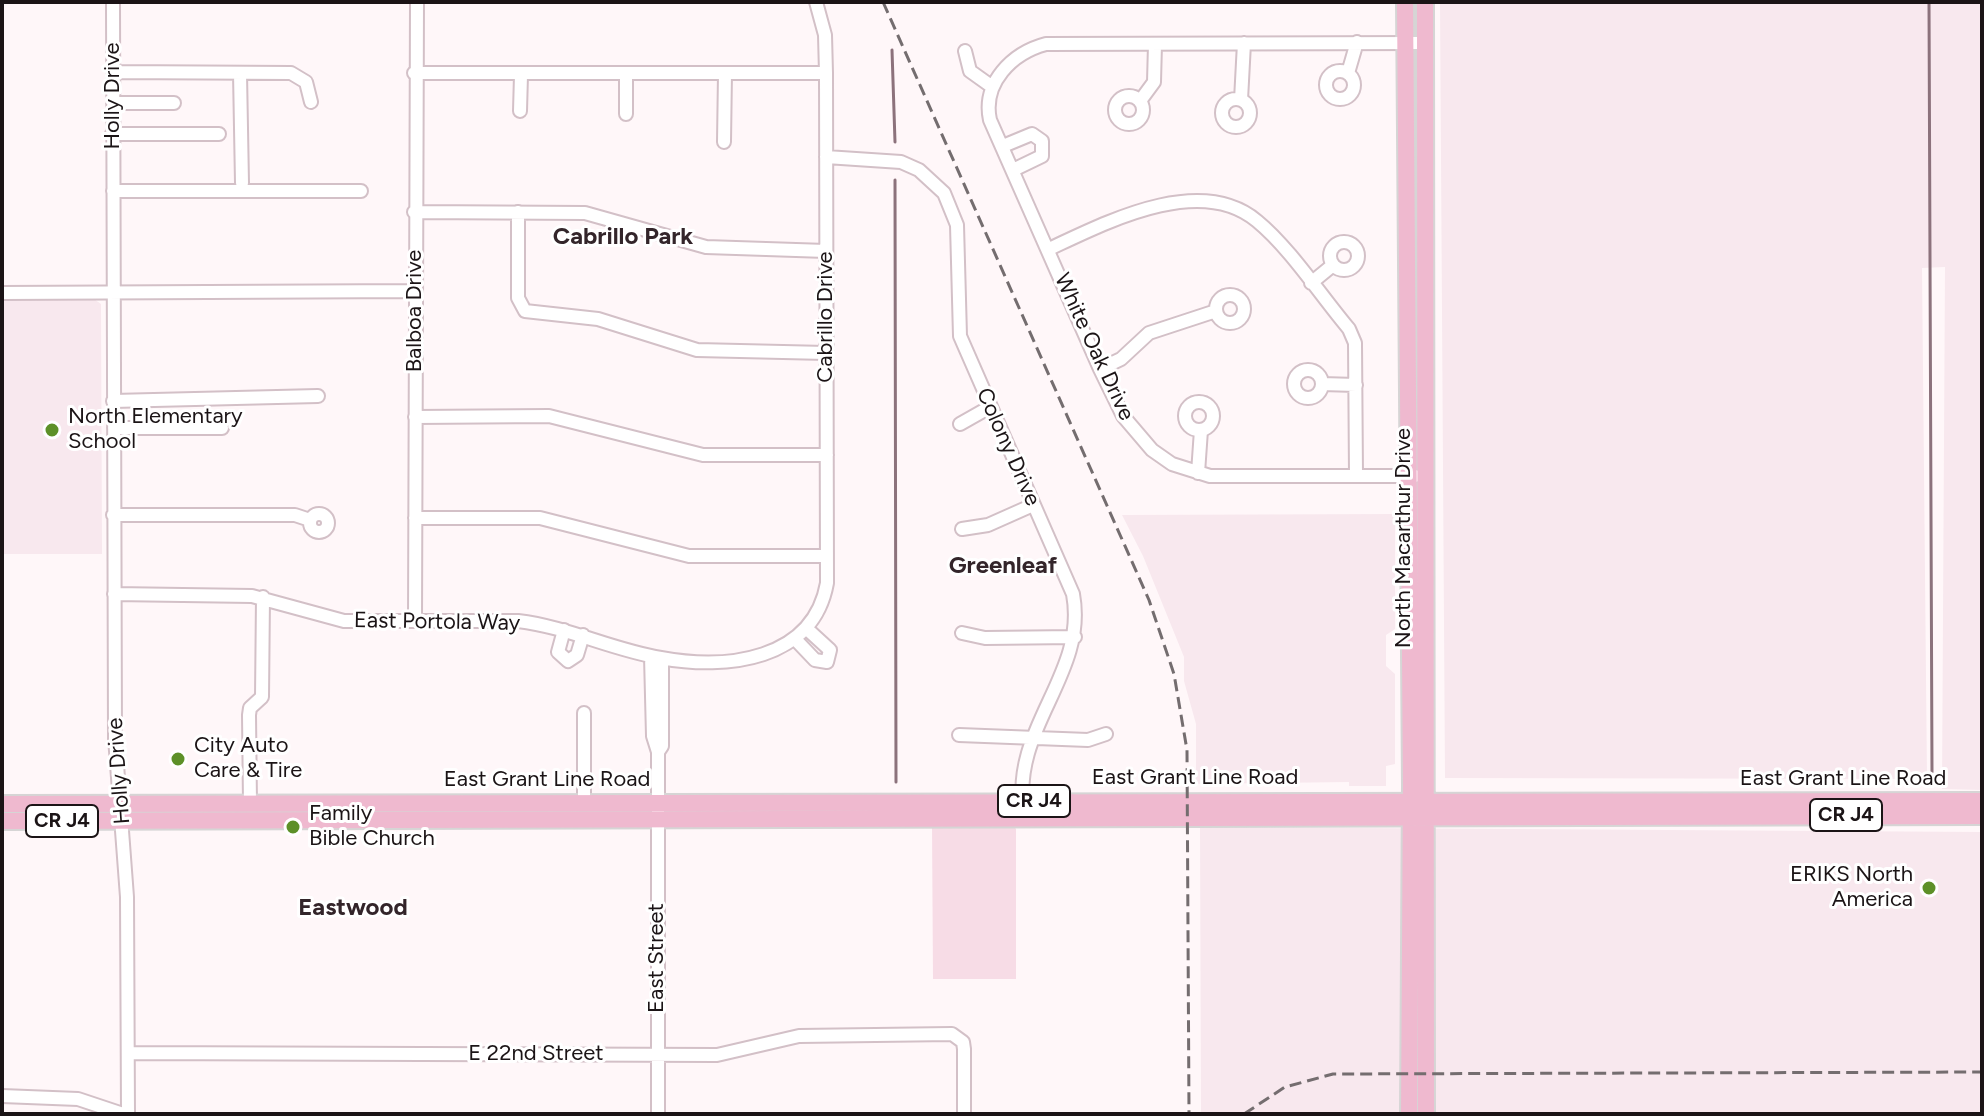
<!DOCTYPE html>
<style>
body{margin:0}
#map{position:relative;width:1984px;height:1116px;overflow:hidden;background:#fff7f9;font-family:Figtree,sans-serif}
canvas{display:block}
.frame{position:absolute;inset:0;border:4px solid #1b1416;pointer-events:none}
</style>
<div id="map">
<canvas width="1984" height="1116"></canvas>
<div class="frame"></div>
</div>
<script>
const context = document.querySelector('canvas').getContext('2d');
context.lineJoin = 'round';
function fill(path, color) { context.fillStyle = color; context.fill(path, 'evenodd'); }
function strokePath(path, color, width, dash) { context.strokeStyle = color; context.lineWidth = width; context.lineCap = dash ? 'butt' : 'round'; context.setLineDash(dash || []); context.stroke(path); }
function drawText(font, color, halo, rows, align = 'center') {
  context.font = font + ' Figtree,sans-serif'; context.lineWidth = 6; context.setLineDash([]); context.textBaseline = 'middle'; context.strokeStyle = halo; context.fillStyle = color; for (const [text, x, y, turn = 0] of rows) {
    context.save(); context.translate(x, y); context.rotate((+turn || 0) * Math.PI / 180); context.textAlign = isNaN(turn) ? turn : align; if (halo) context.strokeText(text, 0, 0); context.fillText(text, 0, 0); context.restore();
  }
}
const built = new Path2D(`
 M1440,2h542v788l-40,-1 3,-522 -23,1 5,511 -482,-1z
 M2,299h92l7,5 1,250h-100z
 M1395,514v115l-9,6v31l9,8v90l-9,2v20h-37v-4l-153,2v-60l-12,-43v-24l-41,-101 -21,-41z
 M1200,827l782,5v282h-781z`);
const green = new Path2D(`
 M932,825h81l3,4v150h-83z`);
const stream = new Path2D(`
 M1929,2l3,770
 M892,50l3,92
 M895,180l1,602`);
const minor = new Path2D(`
 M113,2l2,736 12,159 1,217
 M965,51l5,20 21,15
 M1326 85a14 14 0 1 1 28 0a14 14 0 1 1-28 0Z
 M113,72l178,1 15,9 5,20
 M240,73l2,110
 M414,73h412
 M1348,73l9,-31
 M1115 110a14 14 0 1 1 28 0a14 14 0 1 1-28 0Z
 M1222 113a14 14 0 1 1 28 0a14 14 0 1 1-28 0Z
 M1241,100l3,-57
 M1140,101l14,-19 1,-38
 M113,103h61
 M520,111l1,-36
 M626,114v-40
 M112,134h107
 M724,142l1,-69
 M1003,146l29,-12 10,7v15l-29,14
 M826,157l75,5 18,8 25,23 13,32 3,111 113,258c15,81 -63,134 -49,217
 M113,191h248
 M414,212l171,1 121,34 120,4
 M518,212v86l7,13 73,8 99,31 129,3
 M1330 256a14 14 0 1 1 28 0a14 14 0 1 1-28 0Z
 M1049,249c56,-26 151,-76 208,-28 33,27 64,75 92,108l6,14 1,132
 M1311,283l22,-18
 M2,293l412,-2
 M1216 309a14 14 0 1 1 28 0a14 14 0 1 1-28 0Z
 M1100,369l21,-10 28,-26 67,-22
 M1294 384a14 14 0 1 1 28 0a14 14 0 1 1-28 0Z
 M1322,384l34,1
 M113,401l205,-5
 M1185 416a14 14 0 1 1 28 0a14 14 0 1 1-28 0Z
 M415,417l134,-1 154,39h124
 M960,424l30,-17
 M114,428h108
 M1198,473l3,-43
 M1415,476h-205l-38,-12 -20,-14 -29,-34 -23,-47 -110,-249c-8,-37 22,-67 56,-76l379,-1
 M310 523a9 9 0 1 1 18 0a9 9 0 1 1-18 0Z
 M113,515h182l15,5
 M415,518h125l149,38h138
 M962,529l26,-4 45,-20
 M114,594l138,2 92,25h174c50,6 94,29 143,37 65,12 152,3 166,-75l-1,-510 -1,-38 -9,-33
 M415,621l2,-619
 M564,630l-6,22 10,9 9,-6 6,-20
 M962,633l23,5 90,-1
 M795,639l20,21 12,2 3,-12 -24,-22
 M651,656l2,80 5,16
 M959,735l129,5 18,-6
 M584,801v-88
 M250,803l-1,-88 1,-7 12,-11 1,-100
 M128,1053l589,2 82,-19 153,-2 11,8 1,7v65
 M2,1096l76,3 45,15
 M658,1114v-362l4,-6v-87`);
const major = new Path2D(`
 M1405,2l6,783 -2,329
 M1425,2l1,1112
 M2,804l1980,-3
 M2,821l1980,-5`);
const rail = new Path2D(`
 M883,2l266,598 25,74 13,76 2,364
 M1244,1114l41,-27 48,-13 649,-2`);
const markers = [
 [52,430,8,"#5d9028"],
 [178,759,8,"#5d9028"],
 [293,827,8,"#5d9028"],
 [1929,888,8,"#5d9028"]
];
const shields = [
 [1034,801,72],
 [1846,815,72],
 [62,821,72]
];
const shieldNames = [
 ["CR J4",1034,801],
 ["CR J4",1846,815],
 ["CR J4",62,821]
];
const streetNames = [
 ["Holly Drive",113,96,-90],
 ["Balboa Drive",415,311,-90],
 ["Cabrillo Drive",826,317,-90],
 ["White Oak Drive",1094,347,65],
 ["Colony Drive",1008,447,66],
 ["North Macarthur Drive",1404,538,-90],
 ["East Portola Way",437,622,1],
 ["Holly Drive",119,771,-94],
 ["East Grant Line Road",1195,778],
 ["East Grant Line Road",1843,779],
 ["East Grant Line Road",547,780],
 ["East Street",657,958,-90],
 ["E 22nd Street",536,1054]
];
const poiNames = [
 ["North Elementary",68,417],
 ["School",68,442],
 ["City Auto",194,746],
 ["Care & Tire",194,771],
 ["Family",309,814],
 ["Bible Church",309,839],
 ["ERIKS North",1913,875,"right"],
 ["America",1913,900,"right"]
];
const neighbourhoodNames = [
 ["Cabrillo Park",623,237],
 ["Greenleaf",1003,566],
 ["Eastwood",353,908]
];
fill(built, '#f8e8ee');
fill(green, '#f7dce6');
strokePath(stream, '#8c727c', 3);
strokePath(minor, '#d3c0c7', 16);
strokePath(major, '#d6d5d5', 20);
strokePath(minor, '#fff', 12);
strokePath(major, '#efb9cf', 16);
strokePath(rail, '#746d6f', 3, [12, 6]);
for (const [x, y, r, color] of markers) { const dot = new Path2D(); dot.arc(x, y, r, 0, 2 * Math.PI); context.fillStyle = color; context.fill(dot); strokePath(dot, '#fff', 3); }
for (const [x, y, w] of shields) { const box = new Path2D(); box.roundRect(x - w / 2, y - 16, w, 32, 6); context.fillStyle = '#fff'; context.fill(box); strokePath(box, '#1b1416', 2); }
drawText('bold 20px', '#1b1416', null, shieldNames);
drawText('22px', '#1b1416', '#fff', streetNames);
drawText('22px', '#1b1416', '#fff', poiNames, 'left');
drawText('bold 24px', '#33252a', '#fff', neighbourhoodNames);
</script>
